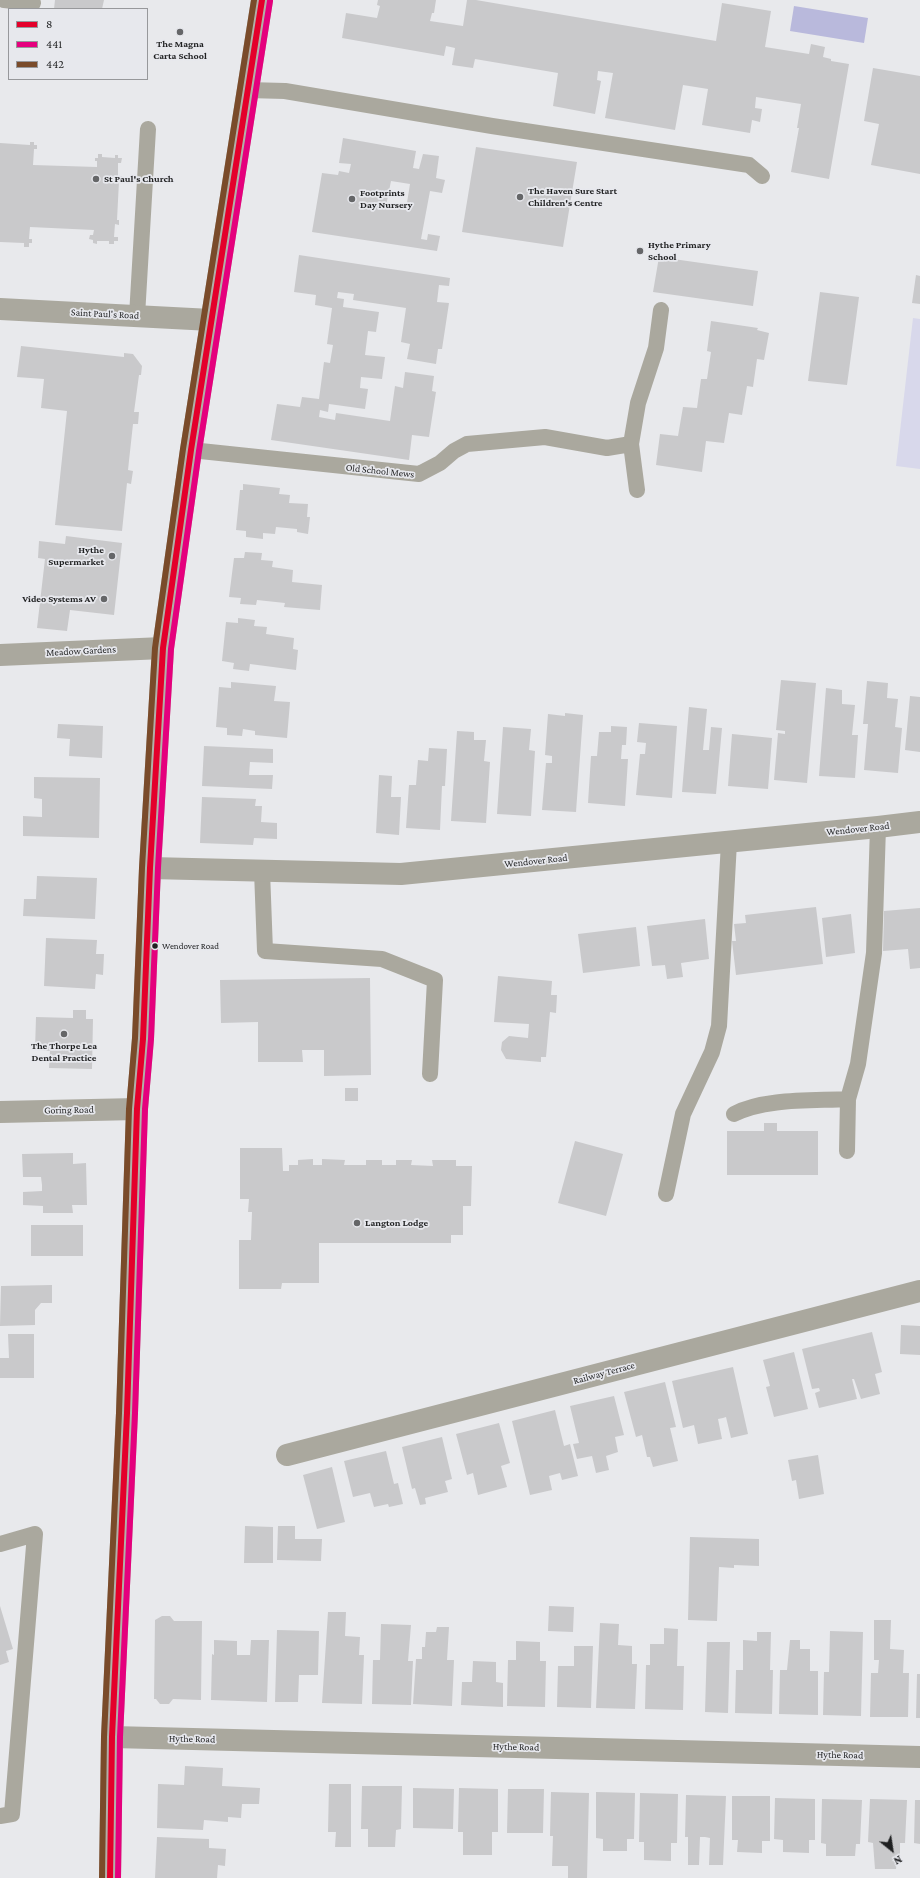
<!DOCTYPE html>
<style>
body{margin:0}
#map{position:relative;width:920px;height:1878px;overflow:hidden;background:#e8e9ec;font-family:"Crimson Pro",serif}
canvas{display:block}
.legend{position:absolute;left:8px;top:8px;width:140px;height:72px;box-sizing:border-box;background:#e7e8ed;border:1px solid #97989b;margin:0;padding:5px 7px;list-style:none;font-size:12px;color:#1f2021}
.legend li{display:flex;align-items:center;gap:8px;height:20px}
.legend b{width:20px;border:1px solid #97989b}
.north{position:absolute;left:872px;top:1830px;width:40px;height:40px;-webkit-text-stroke:3px #e7e8ed;paint-order:stroke;rotate:150deg;font-size:11px;font-weight:700;line-height:16px;text-align:center;color:#1f2021}
.north::after{content:'';display:block;margin:auto;width:14px;height:18px;background:#1f2021;clip-path:polygon(50% 0,100% 100%,50% 72%,0 100%)}
</style>
<div id="map">
<canvas width="920" height="1878"></canvas>
<ul class="legend">
<li><b style="height:5px;background:#e4002b"></b>8</li>
<li><b style="height:5px;background:#e5007d"></b>441</li>
<li><b style="height:5px;background:#7a4b2a"></b>442</li>
</ul>
<div class="north">N</div>
</div>
<script>
const context = document.querySelector('canvas').getContext('2d');
context.lineJoin = 'round';
function fill(path, color) { context.fillStyle = color; context.fill(path, 'evenodd'); }
function strokePath(path, color, width, dash) { context.strokeStyle = color; context.lineWidth = width; context.lineCap = dash ? 'butt' : 'round'; context.setLineDash(dash || []); context.stroke(path); }
function drawText(font, color, halo, rows, align = 'center') {
  context.font = font + ' "Crimson Pro",serif'; context.lineWidth = 3.5; context.setLineDash([]); context.textBaseline = 'middle'; context.strokeStyle = halo; context.fillStyle = color; for (const [text, x, y, turn = 0] of rows) {
    context.save(); context.translate(x, y); context.rotate((+turn || 0) * Math.PI / 180); context.textAlign = isNaN(turn) ? turn : align; if (halo) context.strokeText(text, 0, 0); context.fillText(text, 0, 0); context.restore();
  }
}
const green = new Path2D(`
 M913,318l7,1v150l-24,-3z`);
const water = new Path2D(`
 M794,6l74,12 -4,25 -74,-12z`);
const building = new Path2D(`
 M55,0h49l-2,9h-48z
 M378,0h58l-2,13h-2l-2,8 33,5 4,-26h9l240,41 6,-38 49,8 -6,36 44,7 2,-10 14,3 -2,10 8,2v2l18,3 -20,115 -38,-7 8,-44h-2l4,-24 -45,-7 -1,11 7,1 -2,13 -8,-2 -2,13 -48,-8 6,-36 -25,-4 -8,45 -70,-12 8,-45 -15,-2 -1,9 4,1 -6,33 -42,-8 5,-33 -83,-14 -2,9 -21,-3 3,-17 -9,-2 -2,10 -102,-18 4,-25 31,5 3,-12 -3,-1z
 M873,68l47,8v98l-49,-9 8,-41 -15,-3z
 M343,138l73,13 -3,17 6,1 4,-15 16,2 -3,22 9,2 -3,13 -12,-2 -9,48 6,1 1,-6 12,2 -3,15 -125,-19 10,-59 16,2 1,-4 10,2 2,-9 -12,-1zM391,181l19,3 -4,25 -20,-3z
 M30,142h4v3h3v4h-3l-1,16 64,2v-6h-2v-3h3v-4h4v3l13,1v-3h3v3h4l-1,5h-3v13h4l-1,5h-2l-2,39h2v5l-4,-1 -1,13h4v4h-4v3h-5v-3h-12v3l-4,-1v-3l-4,-1 1,-4h3l1,-5 -64,-3 -1,12h3v4h-3v4h-5v-4l-24,-1v-99l30,2z
 M476,147l101,15 -14,85 -101,-15z
 M299,255l151,23 -1,8 -10,-1 -2,17 12,1 -7,46h-4l-2,15 -29,-5 3,-15 -9,-2 5,-34 -53,-8 1,-6 -16,-2 -1,6 7,1 -1,8 36,5 -3,20 -8,-1 -3,24 20,2 -3,22 -21,-2 -1,11 8,1 -3,20 -36,-5 -1,8 -8,-2 -1,7 16,3 1,-7 54,8 5,-35 8,2 2,-16 29,4 -2,15 4,1 -7,45 -17,-2 -3,25 -138,-20 6,-36 23,3 2,-10 17,2 5,-37 6,1 3,-18 -6,-1 5,-36 -17,-3 1,-10 -22,-3z
 M659,257l99,14 -5,35 -100,-14z
 M916,275l4,1v28l-8,-1z
 M820,292l39,5 -12,88 -39,-4z
 M711,321l47,7 -1,2 12,3 -5,27 -7,-1 -4,28 -6,-1 -5,29 -13,-2 -5,30 -18,-2 -4,31 -46,-7 4,-31 18,2 5,-29 14,1 4,-29h6l4,-27 -4,-1z
 M21,346l103,11v-4l9,1 9,12 -1,9h-2l-5,37h5l-1,12h-5l-5,46 5,1 -2,13 -4,-1 -5,48 -67,-6 12,-114 -26,-3 3,-29 -27,-2z
 M243,484l37,4 -1,6 11,1 -1,8 19,1 -1,13h3l-2,17 -11,-2v-3l-21,-2 -1,7 -12,-1v6l-17,-2v-6l-10,-1 4,-40h3z
 M66,536l56,7 -8,72 -44,-5 -3,21 -30,-3 8,-69 -7,-1 1,-17 26,3z
 M245,552l17,1 -1,7 12,1 -1,6 21,3 -1,12 30,3 -2,25 -36,-3 1,-4 -28,-3 -1,5 -16,-1 1,-6 -12,-1 5,-39h10z
 M238,618l17,2 -1,6 13,1 -1,7 28,4 -1,11 5,1 -2,20 -46,-6 -1,7 -16,-2 1,-6 -12,-2 4,-39 12,1z
 M781,680l35,3 -9,100 -33,-3 4,-47 7,1v-3l-9,-1z
 M867,681l21,2 -1,15 11,1 -3,28 7,1 -4,45 -34,-3 4,-46h-5z
 M231,682l45,4 -2,15 16,1 -3,36 -32,-3v-4l-12,-2 -1,7 -15,-1v-7l-11,-1 3,-40 12,1z
 M826,688l16,2v14l13,1 -3,30h6l-3,43 -36,-2z
 M910,696l10,1v55l-15,-2z
 M689,707l18,2 -4,41h6l2,-23 11,1 -6,66 -34,-2z
 M565,713l18,2 -7,97 -34,-2 4,-47h6v-7l-7,-1 3,-41 17,2z
 M639,723l38,3 -5,72 -36,-3 4,-41h5l1,-11 -9,-1z
 M58,724l45,2 -1,32 -33,-2 1,-17 -13,-1z
 M611,726l16,1 -1,18h-4l-1,14h7l-3,47 -37,-3 3,-47h6l2,-24h12z
 M503,727l28,2 -2,21 6,1 -4,65 -34,-2z
 M457,731l17,1v8h12l-2,21 6,1 -4,61 -35,-2z
 M732,734l40,4 -4,51 -40,-3z
 M204,746l69,3v14l-23,-1 -1,13h24l-1,14 -70,-3z
 M429,748l18,1 -2,37h-3l-2,44 -34,-2 3,-43h7l2,-25 10,1z
 M379,775l13,1 -1,21h10l-2,38 -23,-2z
 M34,777l66,1 -1,60 -76,-2v-20l19,1v-18l-8,-1z
 M202,797l54,2 -1,7h7l-1,16 16,1v16l-23,-1 -1,7 -53,-2z
 M37,876l60,2 -2,41 -72,-3 1,-17h12z
 M816,907l7,57 -87,11 -4,-34h4l-2,-17 12,-1 -1,-8z
 M920,908v60l-10,1 -2,-20 -25,2 1,-40z
 M851,914l4,39 -29,4 -4,-39z
 M705,919l4,40 -28,4 2,14 -16,2 -2,-14 -13,1 -5,-40z
 M636,927l4,39 -57,7 -5,-39z
 M46,938l51,2 -1,14h8l-1,21 -7,-1 -1,15 -51,-3z
 M498,976l54,5 -1,14h6l-1,18 -6,-1 -4,45h-5v5l-35,-3 -5,-9 1,-8 7,-6 19,2 1,-14 -35,-2z
 M370,978l1,97 -47,1v-26h-22l1,12h-45v-40l-37,1 -1,-43z
 M73,1010h13v9h7l-1,50 -43,-1 1,-17 -15,-1 1,-33 37,1z
 M345,1088h13v13h-13z
 M764,1123h13v8h41v44h-91v-44h37z
 M575,1141l48,13 -17,62 -48,-13z
 M240,1148h42l1,23h6v-6h9v-5l15,-1v6h9v-6l23,1 -1,5h22v-5h16v5h14v-5h16l-1,5 22,1 -1,-6h24v6h16l-1,40h-8v29h-12v8h-132v40h-37l-1,6h-42v-49h12l1,-28h-4l1,-13h-9z
 M73,1153v11l13,-1 1,42h-15l1,8h-30v-7l-20,-1v-13l19,-1v-6l-1,-8h-18l-1,-23z
 M31,1225h52v31h-52z
 M52,1285v18h-11l-6,7v15l-35,1 1,-40z
 M901,1325l19,1v29l-20,-1z
 M872,1332l10,40 -7,2 5,20 -19,5 -7,-20h-2l5,20 -38,9 -4,-15 5,-2 -1,-3 -7,1 -10,-40z
 M8,1334h26v44h-34v-20h9z
 M794,1352l14,57 -34,8 -8,-30 4,-1 -7,-26z
 M733,1367l15,67 -17,4 -5,-21 -3,1 -5,1 4,20 -24,5 -4,-19 -11,3 -11,-47z
 M665,1382l11,45 -6,1 8,33 -25,6 -3,-10h-3l-5,-22 -6,2 -12,-45z
 M614,1396l10,39 -9,2 3,15 -12,4 3,14 -13,3 -4,-17 -15,3 -4,-15 6,-1 -9,-37z
 M555,1410l9,36 6,-2 8,32 -16,4 -2,-7 -11,3 3,14 -22,5 -18,-74z
 M499,1423l11,40 -9,3 6,21 -29,8 -5,-22 -6,2 -11,-41z
 M442,1437l10,42 -7,2 3,11 -23,6 1,6 -6,1 -5,-17 -3,1 -10,-42z
 M386,1451l8,33 4,-1 5,21 -14,3 -1,-3 -14,3 -4,-14 -17,4 -9,-36z
 M818,1455l6,39 -25,5 -3,-19 -4,1 -4,-21z
 M332,1467l13,55 -28,7 -14,-54z
 M245,1526l28,1v36h-29z
 M278,1526h17v13h27l-1,22 -44,-1z
 M690,1537l69,2v27l-25,-1v3l-15,-1 -2,54 -29,-1z
 M0,1606l13,43 -7,2 3,11 -9,3z
 M549,1606l25,1 -1,25 -25,-1z
 M328,1612h18l-1,24 15,1 -1,18h5l-2,49 -40,-1z
 M162,1616h8l4,5h28l-1,79 -28,-1 -4,5h-9l-4,-5h-2l1,-79z
 M874,1620h17l-1,29 14,1 -1,23h6l-1,44h-38l1,-44h7l1,-13h-5z
 M600,1623l19,1 -1,21 14,1v18h5l-2,45 -39,-1z
 M381,1624l30,1 -3,36h5l-2,44 -39,-1 1,-44h7z
 M437,1627h12l-2,33h7l-2,46 -39,-2 3,-45h6v-12h3l1,-15h10z
 M664,1628l14,1 -1,37h7l-1,44 -38,-1 1,-44h4v-21h14z
 M277,1630l42,1 -1,44h-19l-1,27h-23z
 M830,1631l33,1 -2,84 -38,-1 1,-43h5z
 M757,1632h14l-1,38h3l-1,44 -37,-1 1,-43h7v-30l14,1z
 M214,1640l23,1v14h13l1,-15h18l-2,62 -56,-2 1,-46 2,1z
 M790,1640h10v9h10v22h8v44l-39,-1 1,-44h7z
 M516,1641l24,1v19h6l-1,46 -38,-1 1,-46h8z
 M707,1642h23l-2,71 -23,-1z
 M574,1646h19l-2,62 -34,-1 1,-41h16z
 M473,1661l23,1v20l7,1v24l-42,-2 1,-23h10z
 M917,1674h3v44h-4z
 M185,1766l38,2 -1,18 38,2 -1,16h-17l-1,14 -13,-1v5l-24,-2 -1,10 -46,-2 1,-44 26,1z
 M329,1784h22v63h-16l1,-15h-8z
 M362,1786h40l-1,43 -5,1 -1,17h-27v-18h-7z
 M413,1788l41,1 -1,40 -40,-1z
 M459,1788l39,1v43h-6v23h-29v-23h-5z
 M508,1789h36l-1,44h-36z
 M551,1792l38,1 -2,85h-19v-12h-16l1,-30h-3z
 M596,1792l39,1 -1,46h-7v12h-24v-12l-7,-1z
 M640,1793l38,1 -1,49h-6v18l-27,-1v-18h-5z
 M686,1795l40,1 -3,69h-14l1,-27 -5,-1h-5l-1,28h-11v-28h-3z
 M732,1796h38v45h-8v12l-25,-1 1,-12h-6z
 M775,1798l40,1v41h-6v13l-26,-1v-12l-9,-1z
 M822,1799l40,1 -2,44h-4l-1,12h-29v-12l-5,-1z
 M870,1799l37,1 -2,43h-5v14l-3,-1 -1,13h-21l-2,-26 -5,-1z
 M915,1800h5v44l-6,-1z
 M157,1837l52,2v9l17,1 -1,17 -7,-1 -1,13h-62z`);
const service = new Path2D(`
 M4,0l29,3
 M247,90l38,1 207,35 257,39 13,11
 M137,316l11,-187
 M631,444l6,46
 M191,450l228,24 21,-11 14,-12 13,-7 78,-7 62,11 24,-4 7,-41 18,-55 5,-38
 M262,871l3,80 117,8 53,21 -5,94
 M734,1114c31,-16 79,-13 114,-15l10,-35 16,-111 4,-126
 M847,1151l1,-52
 M666,1194l17,-80 29,-62 7,-26 10,-184
 M0,1544l35,-10 -23,280 -12,2`);
const minor = new Path2D(`
 M0,309l211,11
 M0,655l163,-7
 M150,868l251,6 477,-47 42,-5
 M0,1112l137,-3
 M287,1455l633,-164
 M112,1737l808,20`);
const secondary = new Path2D(`
 M110,1878l2,-141 15,-324 10,-304 6,-70 7,-171 13,-220 28,-198 71,-450`);
const bus1 = new Path2D(`
 M110,1878l2,-141 15,-324 10,-304 6,-70 7,-171 13,-220 28,-198 71,-450`);
const bus2 = new Path2D(`
 M118,1878l2,-141 15,-324 10,-304 6,-70 7,-171 13,-219 28,-198 71,-450`);
const bus3 = new Path2D(`
 M102,1878l2,-141 15,-324 10,-304 6,-71 7,-170 13,-220 28,-199 71,-449`);
const markers = [
 [180,32,4,"#656668"],
 [96,179,4,"#656668"],
 [520,197,4,"#656668"],
 [352,199,4,"#656668"],
 [640,251,4,"#656668"],
 [112,556,4,"#656668"],
 [104,599,4,"#656668"],
 [155,946,3.5,"#1f2021"],
 [64,1034,4,"#656668"],
 [357,1223,4,"#656668"]
];
const busNames = [
 ["Wendover Road",162,946]
];
const poiNames = [
 ["The Magna",180,44,"center"],
 ["Carta School",180,56,"center"],
 ["St Paul's Church",104,179],
 ["The Haven Sure Start",528,191],
 ["Children's Centre",528,203],
 ["Footprints",360,193],
 ["Day Nursery",360,205],
 ["Hythe Primary",648,245],
 ["School",648,257],
 ["Hythe",104,550,"right"],
 ["Supermarket",104,562,"right"],
 ["Video Systems AV",96,599,"right"],
 ["The Thorpe Lea",64,1046,"center"],
 ["Dental Practice",64,1058,"center"],
 ["Langton Lodge",365,1223]
];
const streetNames = [
 ["Saint Paul's Road",105,314,3],
 ["Old School Mews",380,471,6],
 ["Meadow Gardens",81,651,-3],
 ["Wendover Road",858,829,-6],
 ["Wendover Road",536,861,-6],
 ["Goring Road",69,1110,-1],
 ["Railway Terrace",604,1373,-15],
 ["Hythe Road",192,1739,1],
 ["Hythe Road",516,1747,1],
 ["Hythe Road",840,1755,1]
];
fill(green, '#d8d8eb');
fill(water, '#b9b9dc');
fill(building, '#c9c9cb');
strokePath(service, '#aaa89e', 16);
strokePath(minor, '#aaa89e', 22);
strokePath(secondary, '#b2b0a8', 22);
strokePath(bus1, '#e4002b', 6);
strokePath(bus2, '#e5007d', 6);
strokePath(bus3, '#7a4b2a', 6);
for (const [x, y, r, color] of markers) { const dot = new Path2D(); dot.arc(x, y, r, 0, 2 * Math.PI); context.fillStyle = color; context.fill(dot); strokePath(dot, '#e7e8ed', 1.5); }
drawText('9px', '#1f2021', '#e7e8ed', busNames, 'left');
drawText('bold 10px', '#1f2021', '#e7e8ed', poiNames, 'left');
drawText('10px', '#1f2021', '#e7e8ed', streetNames);
</script>
